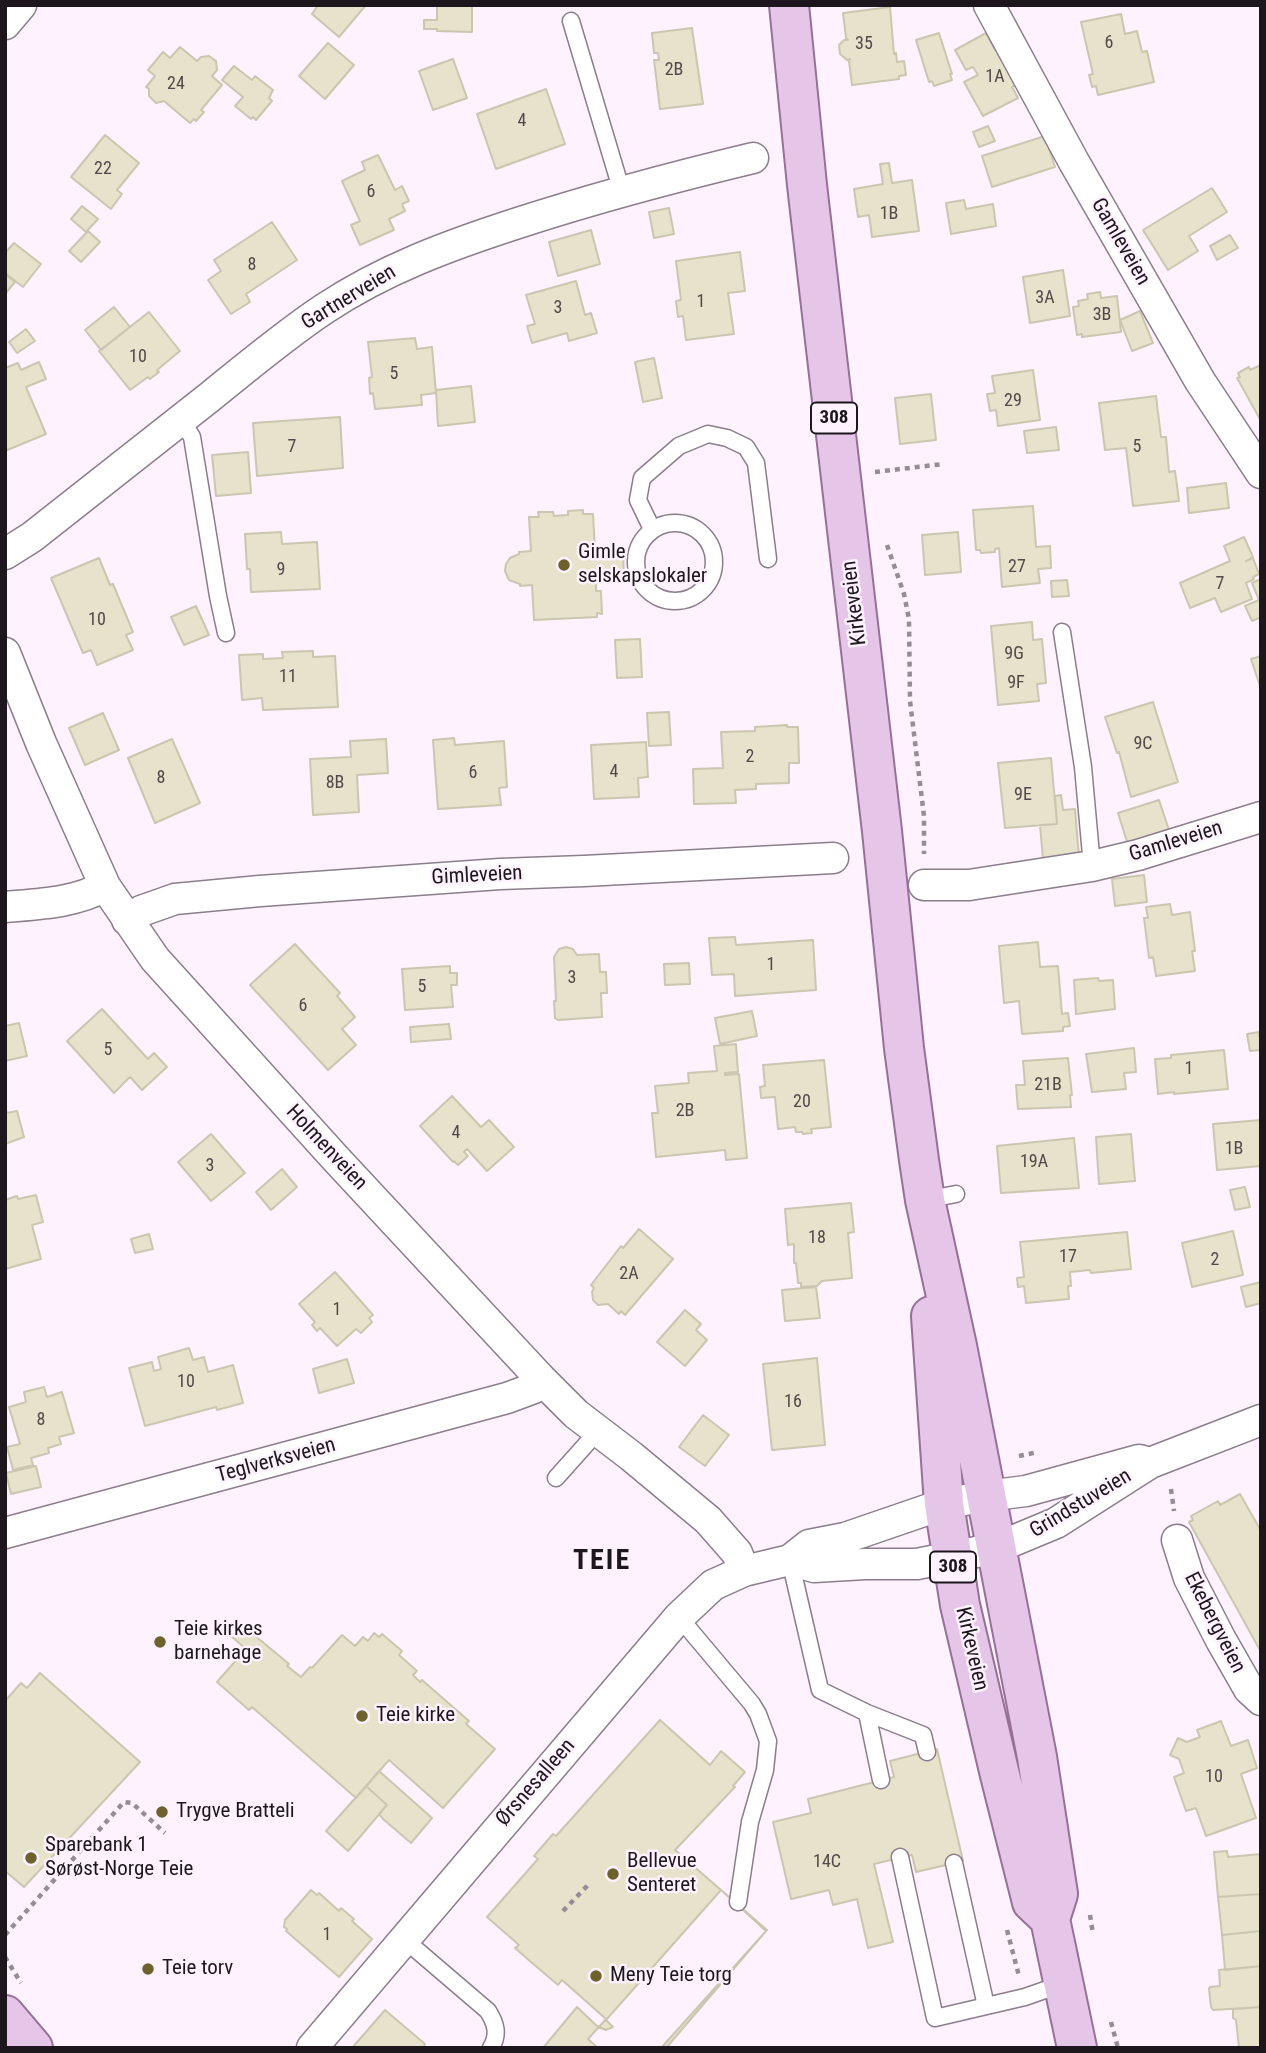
<!DOCTYPE html>
<meta charset="utf-8">
<style>
body{margin:0}
#map{position:relative;width:1266px;height:2053px;overflow:hidden;background:#fdf2fd;font-family:"Roboto Condensed",sans-serif}
canvas{display:block}
.frame{position:absolute;inset:0;border:7px solid #1d171d;pointer-events:none}
</style>
<div id="map">
<canvas width="1266" height="2053"></canvas>
<div class="frame"></div>
</div>
<script>
const context = document.querySelector('canvas').getContext('2d');
context.lineJoin = 'round';
function fill(path, color) { context.fillStyle = color; context.fill(path, 'evenodd'); }
function strokePath(path, color, width, dash) { context.strokeStyle = color; context.lineWidth = width; context.lineCap = dash ? 'butt' : 'round'; context.setLineDash(dash || []); context.stroke(path); }
function drawText(font, color, halo, rows, align = 'center') {
  context.font = font + ' "Roboto Condensed",sans-serif'; context.lineWidth = 5; context.setLineDash([]); context.textBaseline = 'middle'; context.strokeStyle = halo; context.fillStyle = color; for (const [text, x, y, turn = 0] of rows) {
    context.save(); context.translate(x, y); context.rotate((+turn || 0) * Math.PI / 180); context.textAlign = isNaN(turn) ? turn : align; if (halo) context.strokeText(text, 0, 0); context.fillText(text, 0, 0); context.restore();
  }
}
const building = new Path2D(`
 M318,5h48l-27,32 -27,-23z
 M437,5h35v27l-35,-1v-2h-13v-9h13z
 M890,7l4,47 2,-1 1,9 7,-1 2,14 -7,1v3l-47,6 -3,-24 1,-2 -3,1 -7,-6 -1,-9 5,-5h4l-2,-2 -3,-25z
 M1121,14l4,20 12,-3 5,21 5,-1 7,31 -56,13 -2,-9 -4,1 -3,-12 4,-1 -12,-52z
 M692,28l11,76 -43,5 -6,-49h5l-1,-7h-4l-2,-20z
 M939,33l13,41h-2l2,6 -18,6 -2,-5 -3,1 -13,-42z
 M986,33l9,17 5,-3 20,36 -8,4 6,11 -35,18 -19,-34 14,-7 -5,-8 -7,3 -11,-20z
 M328,43l26,22 -29,34 -26,-23z
 M180,47l17,14 4,-4 8,-1 7,5 1,9 -5,6 10,9 -21,25 3,2 -8,9 -2,-2 -4,4 -26,-22 -8,2 -7,-7v-7l-3,-2 9,-11 -7,-6 15,-18 7,6z
 M453,59l14,39 -34,12 -14,-39z
 M234,66l18,14 3,-4 18,14 -4,8 3,3 -16,19 -3,-3 -2,2 -16,-13 8,-9 -21,-17z
 M546,89l19,55 -69,25 -19,-55z
 M988,126l7,15 -16,6 -6,-15z
 M105,135l34,28 -22,27 5,4 -11,15 -40,-32z
 M1045,136l10,31 -63,20 -10,-31z
 M378,155l17,35 7,-4 7,15 -7,3 3,7 -16,8 5,11 -34,15 -9,-20 9,-4 -18,-40 23,-11 -3,-8z
 M889,163l3,20 20,-3 7,51 -47,6 -3,-22 -11,2 -4,-28 29,-5 -3,-20z
 M1212,188l15,24 -38,24 9,15 -30,19 -25,-40z
 M964,200l2,9 27,-5 3,22 -45,8 -5,-31z
 M82,206l16,13 -12,13 -15,-13z
 M669,208l5,26 -20,4 -5,-26z
 M272,222l25,38 -51,34 4,8 -19,12 -23,-34 13,-9 -7,-11z
 M591,230l9,34 -42,12 -9,-34z
 M88,231l12,11 -19,20 -12,-11z
 M1230,235l8,13 -21,12 -7,-14z
 M14,243l27,21 -18,23 -18,-14v-20z
 M740,252l5,39 -17,2 6,41 -48,6 -3,-24 -5,1 -2,-16 5,-1 -5,-39z
 M1063,270l7,46 -40,7 -7,-46z
 M5,274l10,8 -10,12z
 M576,281l9,34 6,-2 6,20 -28,8 -2,-8 -35,10 -5,-17 8,-2 -9,-29z
 M1100,292l1,6 16,-2 4,36 -39,5v-3l-5,1 -4,-28 6,-1 -1,-5 10,-2 -1,-5z
 M114,307l16,20 -29,23 -16,-20z
 M1140,311l13,32 -21,8 -12,-31z
 M149,312l31,39 -23,19 2,2 -9,7 -2,-2 -18,13 -31,-39z
 M26,329l9,12 -18,12 -8,-11z
 M415,338l2,11 15,-2 4,46 -15,2 1,10 -47,4 -2,-16 -3,1 -1,-16 3,-1 -4,-35z
 M654,358l8,40 -19,4 -8,-40z
 M39,362l7,17 -20,8 20,47 -41,17v-83l13,-5 3,7z
 M1261,365v56l-24,-43 3,-1 -2,-4 11,-6 1,3z
 M1033,370l7,50 -42,6 -2,-16 -6,1 -3,-17 8,-1 -3,-17z
 M471,386l4,36 -37,4 -2,-36z
 M931,394l5,46 -36,4 -5,-46z
 M1156,396l5,41h5l3,35 6,-1 4,30 -46,5 -7,-58 -21,2 -6,-47z
 M340,417l3,51 -86,8 -4,-53z
 M1056,427l3,23 -32,3 -3,-22z
 M248,452l3,41 -35,3 -4,-41z
 M1226,483l3,25 -40,5 -2,-25z
 M1033,506l3,41 14,-1 1,22 -13,1 2,14 -38,4 -3,-39 -4,1v3l-14,1 -1,-3h-4l-3,-40z
 M583,510v4h10l2,36 28,-1 1,31 -28,1v10h5l1,23 -5,-1v4l-63,3 -2,-35 -12,1v-2l-11,-4 -4,-9 1,-7 4,-6 9,-4v-2l12,-1 -2,-34h10l-1,-5h15l1,4 14,-1v-4z
 M281,532l1,12 35,-2 3,47 -69,3 -1,-23h-3l-2,-35z
 M958,532l3,40 -36,3 -3,-40z
 M1244,537l9,20 -7,4 7,-3 6,16 -6,3 1,2 -8,4 6,16 -31,13 -6,-14 -25,10 -10,-25 50,-22 -6,-15z
 M99,558l11,27 3,-1 20,48 -7,3 7,15 -36,15 -6,-15 -8,3 -32,-75z
 M1261,579v38l-9,4 -7,-15 14,-6 -7,-17z
 M1067,580l2,16 -17,1 -1,-16z
 M196,606l13,29 -25,10 -13,-28z
 M1032,622l1,18 9,-1 4,44 -9,1 2,17 -41,4 -7,-79z
 M640,639l2,38 -25,1 -2,-38z
 M313,651v6l22,-1 3,51 -75,3 -1,-12 -20,2 -3,-45 24,-1v5l20,-1 -1,-6z
 M1261,656v33l-10,-30z
 M1153,702l25,80 -47,15 -12,-45 -2,1 -12,-36z
 M669,712l2,33 -22,1 -2,-33z
 M103,713l16,37 -34,15 -16,-37z
 M787,725v2h11l1,36h-10v20l-33,1v5l-21,1 1,13 -42,1 -1,-35 30,-1 -2,-36 34,-1v-4z
 M454,738l1,7 49,-4 3,46 -8,1 2,17 -63,4 -5,-69z
 M172,739l28,64 -45,20 -27,-65z
 M386,739l2,34 -31,2 2,37 -46,3 -3,-56 41,-2 -1,-16z
 M646,742l2,35 -10,1 1,19 -45,2 -3,-54z
 M1051,758l6,66 -52,4 -7,-65z
 M1061,795l2,15 12,-1 4,48 -36,3 -3,-35 17,-1 -2,-28z
 M1159,800l12,36 -42,12 -11,-35z
 M1144,875l3,27 -32,4 -3,-27z
 M1170,904l2,11 18,-3 5,39h-3l3,20 -39,5 -3,-19 -4,1 -5,-40h4l-2,-11z
 M735,937l1,8 77,-5 3,50 -81,6 -1,-22 -22,1 -3,-37z
 M1038,942l2,25 18,-1 4,48 6,-1 2,13 -7,1v4l-41,3 -3,-33 -15,2 -5,-57z
 M295,944l45,49 -3,3 18,21 -13,12 14,16 -28,25 -78,-85z
 M566,947l7,2 4,6 22,-1 1,18h6l1,21h-6l1,24 -44,3 -3,-2 -1,-17h2l-2,-44 5,-8z
 M689,963l1,21 -25,1 -1,-21z
 M450,966v7h7v12h-6l2,22 -48,3 -3,-41z
 M1098,978l1,3 14,-1 2,29 -39,5 -2,-34z
 M102,1009l46,50 6,-6 13,14 -25,23 -12,-13 -16,16 -47,-52z
 M752,1011l5,25 -37,8 -5,-26z
 M19,1023l8,33 -22,5v-35z
 M449,1024l2,15 -40,3 -1,-15z
 M1259,1032l2,18 -11,1 -3,-17z
 M736,1044l2,28 -13,1v2l14,-1 8,84 -21,2 -1,-10 -69,7 -4,-44h6l-3,-27 34,-3 -1,-10 29,-2 -3,-25z
 M1134,1048l2,24 -12,1 2,16 -34,3 -6,-38z
 M1224,1050l4,39 -54,5v-2l-16,2 -3,-35 16,-1v-3z
 M1068,1058l4,37h-2l1,12 -53,2 -2,-24h9l-2,-24z
 M824,1060l7,67 -20,2 1,4 -9,1 -1,-2h-6l-1,-5 -17,2 -3,-32 -14,1 -1,-11 5,-1 -2,-21z
 M452,1096l29,31 8,-7 25,27 -27,24 -20,-22 -3,3 4,4 -10,9 -4,-4 -1,1 -33,-36z
 M5,1106l2,7 10,-2 7,26 -19,7z
 M1261,1120v46l-44,4 -4,-46z
 M211,1134l34,39 -34,28 -33,-39z
 M1131,1134l4,47 -36,3 -3,-47z
 M1074,1138l5,50 -78,5 -4,-47z
 M282,1169l15,18 -26,23 -15,-18z
 M1245,1187l5,20 -15,3 -5,-20z
 M36,1195l7,27 -11,3 9,34 -36,10v-69l12,-4 1,3z
 M851,1203l3,29 -6,1 4,45 -30,3 -5,5 -16,1v-4h-3l-2,-20h-2v-19l-6,1 -3,-36z
 M639,1229l34,30 -48,56 -4,-4 -2,3 -11,-10 -10,1 -5,-5 -1,-8 2,-4 -3,-3 30,-39 2,2z
 M1233,1231l10,44 -51,12 -10,-44z
 M1127,1232l4,37 -40,4 -1,-3 -20,2 1,14h-3l1,13 -43,4 -2,-17 -6,1 -1,-9 7,-1 -4,-35z
 M149,1234l4,15 -18,4 -4,-14z
 M335,1272l38,43 -4,3 3,4 -11,11 -5,-4 -19,17 -17,-18 -3,3 -5,-6 3,-3 -16,-18z
 M1261,1282v21l-15,4 -5,-20z
 M816,1287l4,31 -35,3 -3,-31z
 M685,1310l16,14 -5,6 11,10 -22,26 -28,-24z
 M189,1348l4,12 11,-3 4,15 25,-7 10,38 -26,7 -1,-3 -71,19 -16,-58 23,-6 2,9 7,-2 -3,-12z
 M817,1358l8,87 -53,5 -9,-86z
 M347,1359l7,24 -35,10 -6,-24z
 M44,1387l3,10 15,-5 12,41 -15,4 2,7 -13,4 1,5 -18,5 2,7 -20,5 -6,-23 13,-3 -11,-37 17,-5 -2,-10z
 M703,1415l26,20 -24,31 -26,-19z
 M36,1466l5,21 -30,7 -5,-21z
 M1240,1494l21,37v121l-72,-130 4,-2 -2,-4 27,-15 2,4z
 M241,1624l48,40 -2,2 14,11 9,-10 2,1 30,-33 13,11 8,-9 5,4 6,-8 5,4 3,-3 20,17 -3,4 18,16 -4,4 7,7 2,-2 47,41 -3,3 29,25 -52,59 -54,-48 -33,38 -104,-91 -3,3 -32,-28 29,-33 -15,-13z
 M40,1673l100,89 -116,125 -19,-16v-170l16,-18 6,5z
 M660,1720l50,45 11,-14 24,21 -12,14 2,1 -60,63 92,80 -106,118h-63l-10,-9 18,-20 -44,-39 -4,5 -27,-23 -16,-14 4,-3 -32,-28 51,-58 -4,-3 19,-22 3,2z
 M1221,1721l10,25 17,-6 9,28 -16,6 15,44 -50,18 -10,-28 -10,3 -12,-34 10,-4 -5,-14 -9,-4 8,-17 9,4 13,-5 -3,-7z
 M937,1749l26,112 -47,11 -4,-17 -38,9 19,78 -25,6 -11,-49 -24,6 -4,-15 -38,9 -18,-77 38,-9 -3,-14 86,-22 -4,-16z
 M379,1771l53,47 -21,25 -28,-24 -4,-5 8,-9 -21,-19z
 M366,1786l21,19 -39,46 -22,-20z
 M1227,1851l1,6 33,-3v40l-43,3 -4,-45z
 M311,1890l6,5 2,-2 20,18 2,-3 13,11 -2,2 20,18 -33,38 -53,-46 1,-2 -3,-2 1,-7z
 M721,1890l45,41 -100,117h-123l34,-41 20,19 9,4 7,-3 -7,-7z
 M1261,1894v37l-39,4 -4,-38z
 M1261,1931v35l-36,4 -3,-35z
 M1261,1966v41l-48,3 -2,-3 -2,-18 1,-2 10,-1 -1,-16z
 M1261,2007v41h-22l-3,-28 -3,-2v-9z
 M385,2010l40,34 -2,4h-71z`);
const path = new Path2D(`
 M875,472l68,-8
 M887,545l17,49 5,25 1,82 14,115v38
 M1019,1456l19,-4
 M1171,1489l3,22
 M563,1911l25,-26
 M1090,1915l3,19
 M1007,1930l12,46
 M5,1935l119,-133 8,1 33,30
 M5,1957l16,26
 M1111,2022l7,26`);
const lane = new Path2D(`
 M571,21l51,171
 M181,419l11,18 26,159 8,37
 M636 562a39 39 0 1 1 78 0a39 39 0 1 1-78 0Z
 M652,529l-14,-29 4,-22 37,-32 29,-12 19,4 19,9 10,16 12,96
 M1062,632l21,135 9,99
 M925,1200l31,-6
 M556,1478l42,-47
 M790,1560l30,130 47,23 56,22 4,17
 M679,1617l73,87 6,10 10,27 -3,29 -15,52 -12,80
 M867,1713l14,67
 M900,1857l35,161 90,-21 37,-13
 M954,1863l32,143
 M405,1940l83,71c8,13 11,23 3,37`);
const street = new Path2D(`
 M989,5l85,157 126,219 61,92
 M5,24l16,-19
 M5,554l27,-17c59,-47 119,-94 179,-141 37,-30 74,-61 113,-87 60,-40 126,-64 194,-86 77,-25 156,-46 235,-65
 M5,653l36,90 64,143 50,73 182,201 204,219 35,35 55,42 77,64 29,33 7,18
 M924,885h45l123,-19 46,-11 123,-38
 M5,907c34,-3 70,-4 100,-21
 M127,920l14,-9 34,-12 85,-8 240,-17 84,-3 249,-13
 M5,1533l502,-135 27,-10 7,-9
 M1177,1540l12,38 32,62 28,49 12,11
 M790,1560l24,7 51,-3h52l79,-16 60,-25 94,-60 111,-43
 M312,2048l367,-431 34,-32 31,-14 46,-11 19,-15 36,-7 99,-34 42,-8 40,-5 113,-31 11,3`);
const primary = new Path2D(`
 M789,5l18,180 75,646 22,217 15,112 6,40 32,146 80,411 21,137 -8,25 27,129
 M931,1316l13,188 16,101 39,166 33,131 18,17
 M5,2015l28,33`);
const markers = [
 [564,565,7,"#6d612e"],
 [160,1642,7,"#6d612e"],
 [362,1716,7,"#6d612e"],
 [162,1812,7,"#6d612e"],
 [31,1858,7,"#6d612e"],
 [613,1874,7,"#6d612e"],
 [148,1969,7,"#6d612e"],
 [596,1976,7,"#6d612e"]
];
const numberNames = [
 ["6",1109,43],
 ["35",864,44],
 ["2B",674,70],
 ["1A",995,77],
 ["24",176,84],
 ["4",522,121],
 ["22",103,169],
 ["6",371,192],
 ["1B",889,214],
 ["8",252,265],
 ["3A",1045,298],
 ["1",701,302],
 ["3",558,308],
 ["3B",1102,315],
 ["10",138,357],
 ["5",394,374],
 ["29",1013,401],
 ["7",292,447],
 ["5",1137,447],
 ["27",1017,567],
 ["9",281,570],
 ["7",1220,584],
 ["10",97,620],
 ["9G",1014,654],
 ["11",288,677],
 ["9F",1016,683],
 ["9C",1143,744],
 ["2",750,757],
 ["4",614,772],
 ["6",473,773],
 ["8",161,778],
 ["8B",335,783],
 ["9E",1023,795],
 ["1",771,965],
 ["3",572,978],
 ["5",422,987],
 ["6",303,1006],
 ["5",108,1050],
 ["1",1189,1069],
 ["21B",1048,1085],
 ["20",802,1102],
 ["2B",685,1111],
 ["4",456,1133],
 ["1B",1234,1149],
 ["19A",1034,1162],
 ["3",210,1166],
 ["18",817,1238],
 ["17",1068,1257],
 ["2",1215,1260],
 ["2A",629,1274],
 ["1",337,1310],
 ["10",186,1382],
 ["16",793,1402],
 ["8",41,1420],
 ["10",1214,1777],
 ["14C",827,1862],
 ["1",327,1935]
];
const shields = [
 [834,418,46],
 [953,1567,46]
];
const shieldNames = [
 ["308",834,418],
 ["308",953,1567]
];
const streetNames = [
 ["Gamleveien",1120,242,60],
 ["Gartnerveien",349,298,-31],
 ["Kirkeveien",855,603,-97],
 ["Gamleveien",1176,842,-17],
 ["Gimleveien",477,876,-3],
 ["Holmenveien",326,1148,47],
 ["Teglverksveien",276,1461,-15],
 ["Grindstuveien",1081,1504,-31],
 ["Ekebergveien",1214,1623,63],
 ["Kirkeveien",971,1649,77],
 ["Ørsnesalleen",536,1783,-49]
];
const poiNames = [
 ["Gimle",578,553],
 ["selskapslokaler",578,577],
 ["Teie kirkes",174,1630],
 ["barnehage",174,1654],
 ["Teie kirke",376,1716],
 ["Trygve Bratteli",176,1812],
 ["Sparebank 1",45,1846],
 ["Sørøst-Norge Teie",45,1870],
 ["Bellevue",627,1862],
 ["Senteret",627,1886],
 ["Teie torv",162,1969],
 ["Meny Teie torg",610,1976]
];
const districtNames = [
 ["TEIE",602,1562]
];
fill(building, '#e7e2cb');
strokePath(building, '#cbc6af', 2);
strokePath(lane, '#8c7d8d', 19);
strokePath(street, '#8c7d8d', 33);
strokePath(primary, '#957097', 42);
strokePath(path, '#958c95', 4.5, [5, 5]);
strokePath(lane, '#fff', 16);
strokePath(street, '#fff', 30);
strokePath(primary, '#e6c6e8', 38);
for (const [x, y, r, color] of markers) { const dot = new Path2D(); dot.arc(x, y, r, 0, 2 * Math.PI); context.fillStyle = color; context.fill(dot); strokePath(dot, '#fdf2fd', 2.5); }
drawText('18px', '#504a48', null, numberNames);
for (const [x, y, w] of shields) { const box = new Path2D(); box.roundRect(x - w / 2, y - 15.5, w, 31, 5); context.fillStyle = '#fdf2fd'; context.fill(box); strokePath(box, '#1d171d', 2); }
drawText('bold 19px', '#1d171d', null, shieldNames);
drawText('21px', '#1d171d', '#fdf2fd', streetNames);
drawText('21px', '#1d171d', '#fdf2fd', poiNames, 'left');
context.letterSpacing = '2px';
drawText('bold 28px', '#1d171d', '#fdf2fd', districtNames);
context.letterSpacing = '0px';
</script>
